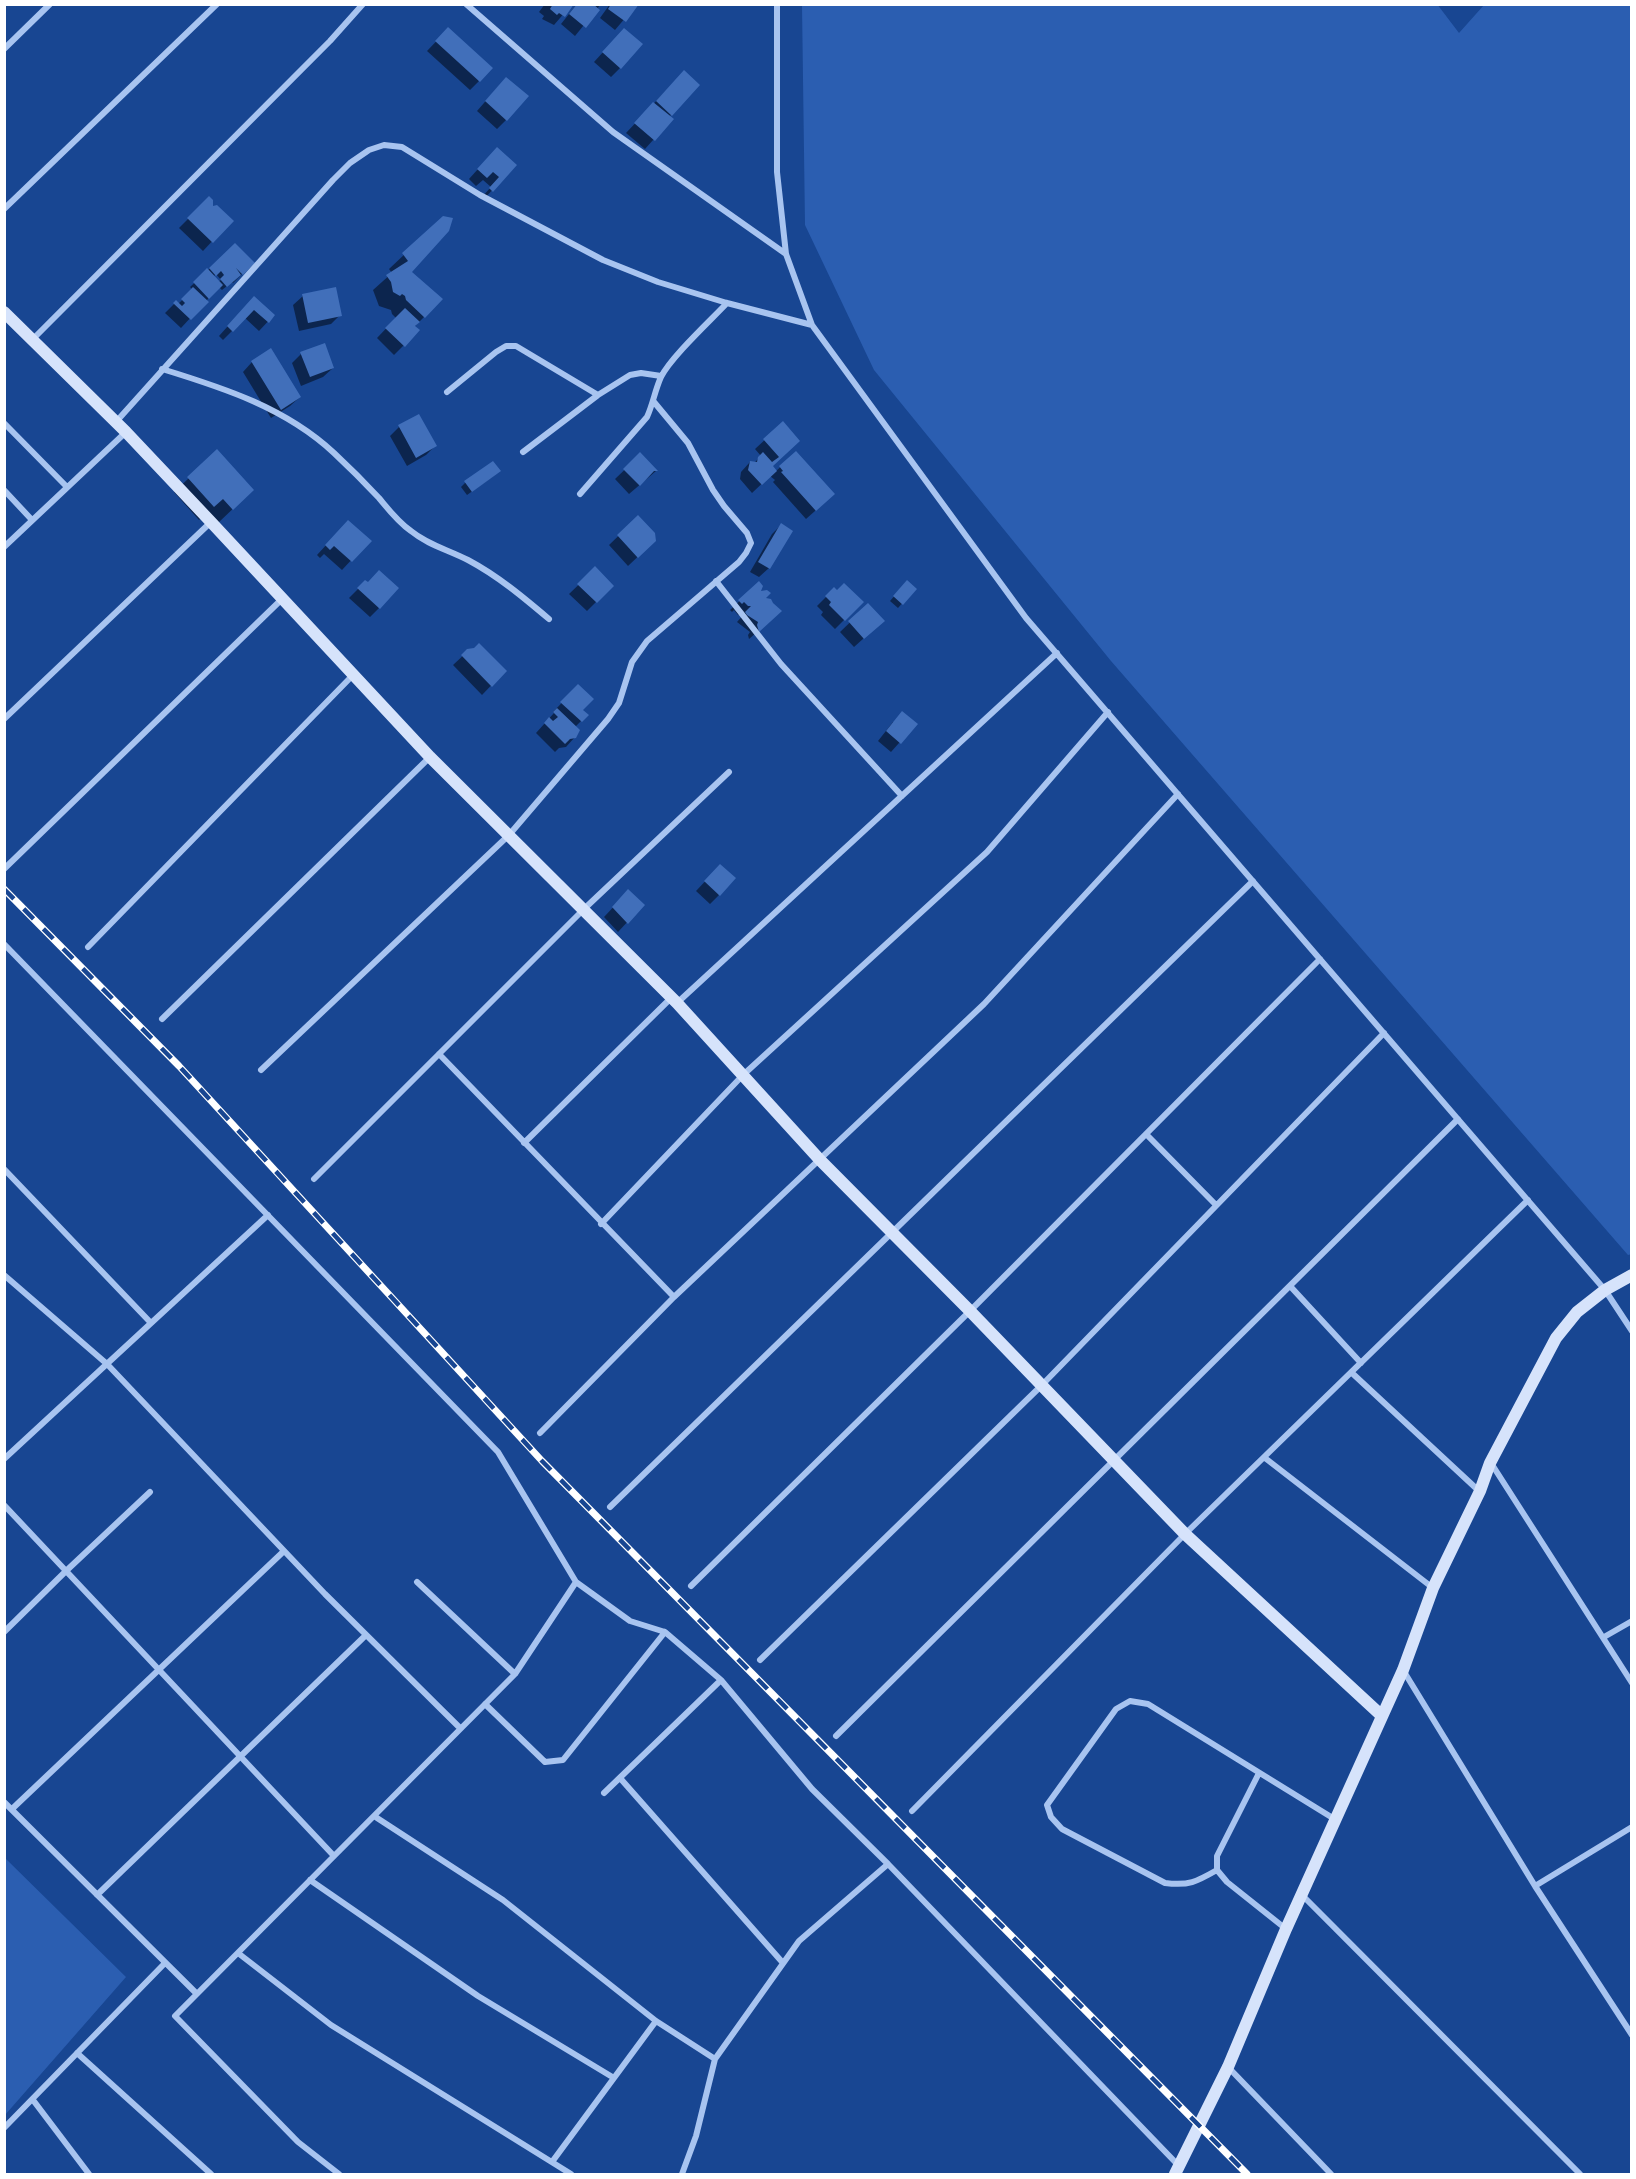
<!DOCTYPE html>
<style>
body{margin:0}
#map{position:relative;width:1636px;height:2179px;overflow:hidden;background:#184692;font-family:Jost,sans-serif}
canvas{display:block}
.frame{position:absolute;inset:0;border:6px solid #fff;pointer-events:none}
</style>
<div id="map">
<canvas width="1636" height="2179"></canvas>
<div class="frame"></div>
</div>
<script>
const context = document.querySelector('canvas').getContext('2d');
context.lineJoin = 'round';
function fill(path, color) { context.fillStyle = color; context.fill(path, 'evenodd'); }
function strokePath(path, color, width, dash) { context.strokeStyle = color; context.lineWidth = width; context.lineCap = dash ? 'butt' : 'round'; context.setLineDash(dash || []); context.stroke(path); }
const green = new Path2D(`
 M1437,4l22,29 25,-28h147l1,1249 -4,1 -517,-594 -237,-291 -69,-145 -3,-220z
 M5,1858l121,119 -121,138z`);
const shadow = new Path2D(`
 M545,4h27l-18,21 -12,-6 2,-3 -5,-4z
 M577,4h24l-26,32 -14,-12z
 M610,4h27l-22,26 -15,-12z
 M448,29l31,52 -9,9 -43,-39z
 M615,39l5,29 -9,9 -17,-15z
 M675,81l23,4 -29,32 2,3 -26,29 -19,-16z
 M497,88l9,32 -9,9 -20,-18z
 M487,159l28,7 -32,34 -2,-2 10,-11 -8,-7 -7,6 -7,-7z
 M209,198l3,9 19,14 -28,30 -24,-23z
 M444,217l-34,55 14,45 -10,10 4,4 -24,24 -17,-17 19,-20 -4,-4 -1,-4 -12,-4 -6,-16 19,-17 -3,-4z
 M235,245l18,18 -20,20 -1,-1 -10,8 -3,-3 -38,41 -16,-15 11,-11 2,2 15,-14 -3,-3zM216,274l5,6 -3,2 -5,-5z
 M303,296l37,19 -9,9 -32,7 -6,-26z
 M245,307l28,9 -14,15 -14,-13 -22,22 -4,-4z
 M271,350l29,47 -10,9 -19,12 -28,-46 9,-10z
 M301,354l32,14 -10,9 -22,9 -9,-23z
 M783,423l15,18 -26,25 4,5 20,-18 28,50 -18,16 -33,-37 2,-2 -5,-4 -18,17 -12,-14 1,-7 9,-10 4,1 7,-7 -6,-7z
 M399,427l36,19 -9,9 -19,11 -17,-30z
 M217,452l21,52 -20,19 -10,-11 -9,8 -25,-28z
 M640,455l16,16 -27,23 -14,-15z
 M495,475l-28,20 -6,-8 4,-4z
 M638,517l7,33 -17,16 -19,-21z
 M781,525l10,6 -22,37 -10,9 -9,-5 22,-38z
 M339,531l30,10 -27,29 -18,-16 -4,4 -3,-3z
 M595,569l17,17 -25,25 -18,-17z
 M365,582l14,26 -9,9 -21,-19z
 M759,583l-1,10 5,5 8,22 -22,19 -1,-4 2,-3 -13,-10 8,-9 -7,2 -4,-5 -2,2 -2,-2z
 M903,586l12,3 -17,19 -8,-7z
 M834,589l28,13 -27,27 -14,-14 2,-3 -6,-6z
 M868,605l5,25 -19,17 -14,-15z
 M468,651l37,20 -23,24 -29,-30z
 M578,686l3,24 6,5 -12,12v10l-9,10 -7,1 -4,4 -19,-19 18,-20 -1,-1z
 M893,722l22,3 -24,27 -13,-11z
 M711,875l8,20 -9,9 -14,-13z
 M619,901l24,4 -25,27 -14,-15z`);
const building = new Path2D(`
 M553,4h21l-9,13 -6,-4 -2,2 -7,-6z
 M577,4h16l7,6 -14,18 -17,-14z
 M611,4h28l-13,18 -18,-13z
 M448,27l45,41 -13,14 -45,-41z
 M624,28l19,16 -22,25 -19,-17z
 M684,70l16,15 -28,31 -16,-15z
 M506,77l23,19 -22,25 -22,-20z
 M653,102l21,17 -19,22 -21,-18z
 M497,147l20,18 -24,27 -4,-4 10,-11 -6,-5 -6,6 -10,-9z
 M209,196l4,4v6l4,-1 17,16 -21,22 -26,-25z
 M443,216l10,2 -4,13 -37,41 31,27 -18,19 -19,-18 -1,-4 -3,-2 -2,2 -7,-4 -2,-10 -5,-7 22,-14 -6,-8z
 M235,243l20,20 -12,12 -7,-7 5,7 -14,12 -7,-8 4,-4 -3,-4 -5,5 -7,-8z
 M207,268l16,17 -14,14 -16,-17z
 M193,287l16,15 -18,18 -18,-17 3,-3 6,6 3,-3 -4,-4z
 M336,287l6,29 -34,7 -6,-29z
 M254,296l21,19 -6,8 -15,-13 -21,22 -6,-6z
 M405,308l15,14 -5,4 5,4 -15,17 -20,-19z
 M325,343l9,25 -24,9 -10,-25z
 M271,348l30,49 -20,13 -30,-49z
 M419,414l18,32 -21,12 -18,-33z
 M783,421l17,20 -27,25 4,5 -15,14 -14,-15 2,-9 7,1 1,-5 5,-5 9,10 7,-5 -16,-18z
 M217,449l37,41 -21,20 -10,-11 -9,8 -27,-30z
 M796,451l39,43 -19,17 -35,-39 2,-1 -4,-5z
 M640,452l18,19h-4l-14,15 -17,-17z
 M493,461l8,10 -29,21 -8,-11z
 M638,515l17,18 1,8 -18,17 -21,-23z
 M348,520l24,21 -20,21 -18,-16 -4,4 -5,-5z
 M781,523l12,8 -23,38 -12,-7z
 M595,566l19,20 -17,17 -20,-19z
 M379,570l20,18 -19,21 -23,-21 8,-8 3,2z
 M907,580l10,9 -14,16 -10,-9z
 M759,581l4,5 -2,5 6,-1 4,3 -5,5 5,1 2,4 9,8 -23,21 -2,-7 1,-3 -11,-7 -2,-3 6,-6h-3l-4,-4 -2,2 -4,-4z
 M844,583l20,19 -19,19 -16,-16 2,-3 -6,-6 9,-9 3,3z
 M868,603l17,18 -21,18 -16,-18z
 M479,643l28,28 -15,16 -31,-32 6,-6 7,-1z
 M578,684l16,15 -11,11 6,5 -7,7 -22,-20z
 M557,708l23,22 -4,8 -6,1 -5,5 -21,-21 5,-6 4,4 5,-4 -5,-5z
 M902,711l16,13 -17,20 -15,-13z
 M720,864l16,14 -16,18 -16,-15z
 M628,889l17,16 -17,19 -16,-17z`);
const street = new Path2D(`
 M466,4l147,128 173,122
 M777,4v168l9,82 26,71 214,293 579,672 27,41
 M4,49l46,-45
 M4,209l213,-205
 M32,340l298,-299 33,-37
 M162,369c62,19 124,39 172,84 15,14 31,30 45,45 10,12 19,24 32,33 17,14 38,19 57,29 30,16 55,37 81,59
 M447,392l49,-40 10,-6h10l82,49
 M4,423l63,64
 M115,423l218,-243 17,-17 19,-13 15,-5 18,2 78,48 123,65 55,22 69,21 85,22
 M523,452l75,-57 32,-20 11,-2 20,3
 M4,490l28,30
 M580,494l67,-77c6,-13 8,-27 14,-40 10,-20 49,-56 66,-74
 M4,547l122,-115
 M716,581l65,83 121,132
 M4,719l207,-197
 M4,869l278,-270
 M4,944l494,508 78,130 54,39 35,11 56,48 91,109 76,75 291,302
 M88,947l265,-272
 M677,1003l380,-350
 M162,1019l268,-262
 M439,1054l235,243
 M261,1070l248,-235 99,-116 11,-16 13,-41 15,-21 92,-79 7,-9 5,-10 -4,-10 -23,-27 -11,-16 -25,-47 -34,-41
 M1146,1134l70,71
 M524,1143l147,-145
 M4,1169l147,154
 M314,1179l270,-270 145,-137
 M601,1224l142,-149 244,-223 121,-140
 M4,1275l103,89 218,230 135,134
 M1290,1286l71,77
 M1352,1373l127,118
 M540,1433l134,-136 310,-293 194,-210
 M1265,1458l168,130
 M4,1459l264,-244
 M1491,1463l141,220
 M4,1505l330,351
 M610,1507l643,-626
 M417,1582l98,92
 M691,1586l279,-275 350,-352
 M4,1632l62,-61 84,-79
 M1604,1637l28,-16
 M760,1660l281,-274 343,-353
 M1403,1670l132,216 97,149
 M485,1704l60,58 18,-2 102,-128
 M836,1736l622,-617
 M1259,1773l-42,83v14l10,12 59,47
 M620,1778l163,185
 M604,1793l117,-113
 M4,1802l193,192
 M12,1809l272,-258
 M912,1811l273,-277 343,-334
 M374,1816l129,84 153,121 59,38
 M1217,1870c-21,12 -28,16 -52,13l-103,-54 -11,-12 -4,-12 69,-96 14,-8 18,3 188,116
 M310,1880l168,116 136,82
 M1535,1886l97,-59
 M97,1895l269,-260
 M1302,1895l278,279
 M238,1953l93,72 240,149
 M77,2053l134,121
 M1228,2067l103,107
 M33,2100l56,74
 M4,2128l161,-165
 M552,2162l104,-141
 M339,2174l-41,-32 -123,-126 340,-342 61,-92
 M682,2174l14,-38 19,-77 84,-118 89,-77`);
const secondary = new Path2D(`
 M4,312l122,120 85,90 219,235 247,246 143,157 150,151 215,223 197,182
 M1175,2174l53,-107 58,-138 117,-259 30,-82 47,-97 10,-28 66,-125 21,-26 28,-22 27,-15`);
const rail = new Path2D(`
 M4,889l175,177 363,395 705,713`);
fill(green, '#2b5eb1');
fill(shadow, '#0007');
fill(building, '#416fba');
strokePath(street, '#a8c4f0', 6);
strokePath(secondary, '#d6e3fb', 12);
strokePath(rail, '#fff', 7);
strokePath(rail, '#184692', 4.5, [14]);
</script>
